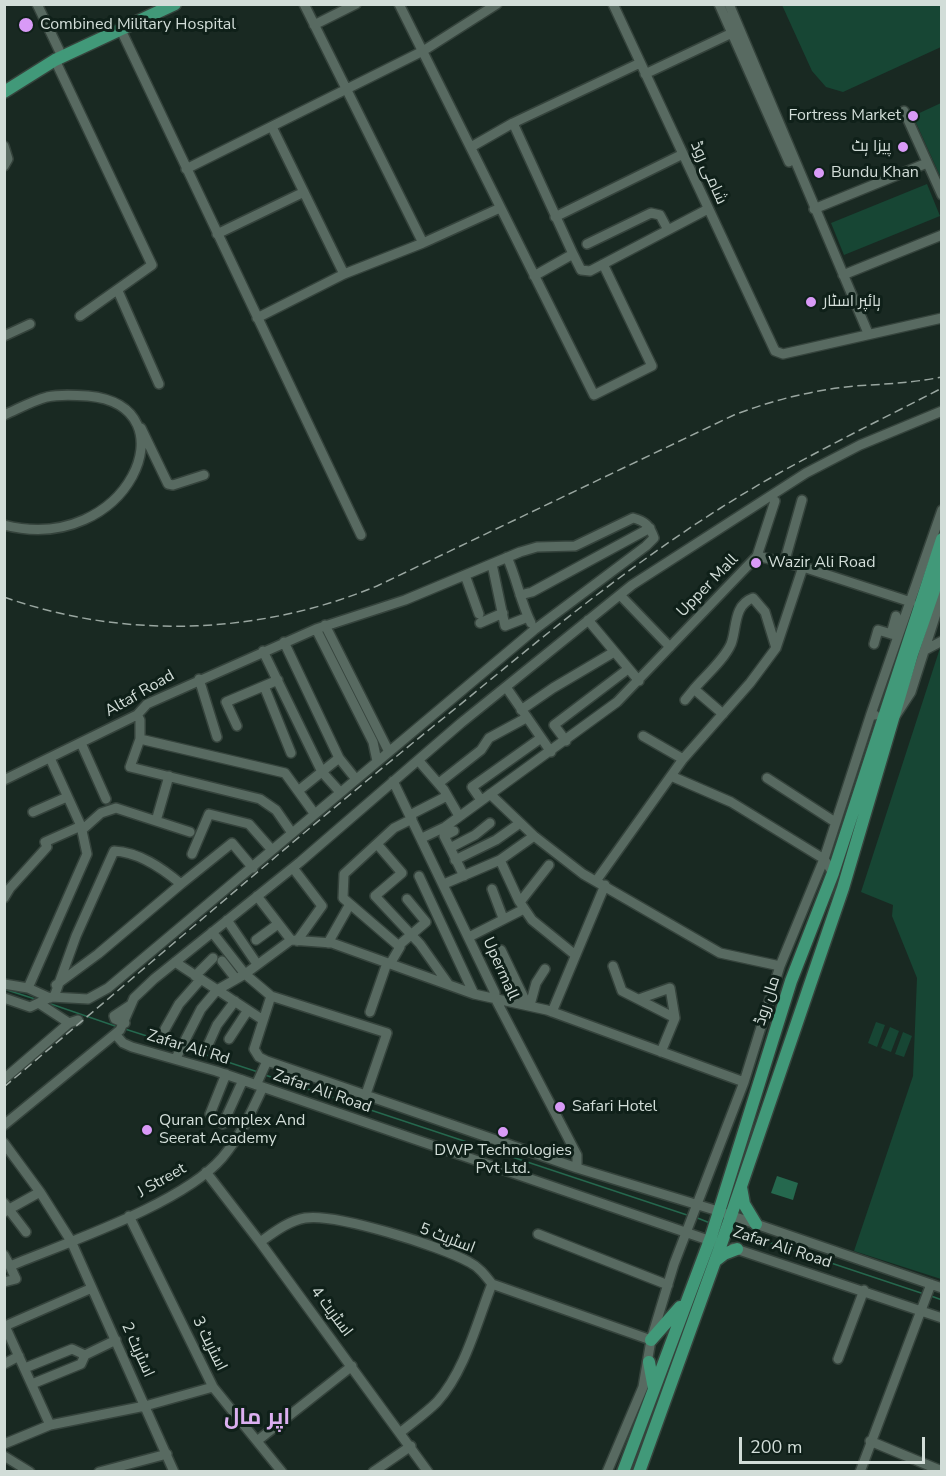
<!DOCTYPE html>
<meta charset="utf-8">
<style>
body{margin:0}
#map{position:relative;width:946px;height:1476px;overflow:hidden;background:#192922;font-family:"Nunito Sans",sans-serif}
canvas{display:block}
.frame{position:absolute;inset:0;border:6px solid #d2ddd8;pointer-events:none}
.scale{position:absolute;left:739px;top:1437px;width:186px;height:27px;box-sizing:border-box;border:3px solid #d2ddd8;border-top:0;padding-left:8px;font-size:18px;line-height:21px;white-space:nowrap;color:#d2ddd8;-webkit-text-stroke:4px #0f2019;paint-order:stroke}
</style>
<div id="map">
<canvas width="946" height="1476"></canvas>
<div class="frame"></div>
<div class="scale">200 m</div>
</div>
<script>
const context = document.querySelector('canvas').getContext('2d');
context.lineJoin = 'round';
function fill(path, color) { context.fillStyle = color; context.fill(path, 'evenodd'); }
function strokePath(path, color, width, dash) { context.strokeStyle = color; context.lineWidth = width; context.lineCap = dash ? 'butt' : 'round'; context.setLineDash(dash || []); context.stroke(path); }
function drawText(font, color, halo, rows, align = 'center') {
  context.font = font + ' "Nunito Sans",Cairo,sans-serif'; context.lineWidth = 6; context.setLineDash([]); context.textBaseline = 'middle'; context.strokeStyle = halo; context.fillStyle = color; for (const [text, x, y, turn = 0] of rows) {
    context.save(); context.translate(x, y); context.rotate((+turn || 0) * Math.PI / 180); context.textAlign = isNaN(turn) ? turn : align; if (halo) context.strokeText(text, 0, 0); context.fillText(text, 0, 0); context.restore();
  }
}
const green = new Path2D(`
 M782,5h159v42l-98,45 -17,-5 -14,-16z
 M941,103v75l-28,-62z
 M927,184l13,32 -96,39 -13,-32z
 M941,645v634l-87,-28 59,-175 4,-98 -25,-62 1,-11 -32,-13z
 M876,1022l9,3 -8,22 -9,-4z
 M890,1027l9,4 -8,21 -10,-4z
 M903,1032l9,4 -8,21 -9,-3z`);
const water = new Path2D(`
 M777,1176l21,7 -5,17 -22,-7z`);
const stream = new Path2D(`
 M4,989l31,10
 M48,1003l70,24
 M125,1029l53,17
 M185,1048l73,24
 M265,1075l422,140
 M695,1217l15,6
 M732,1230l192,64
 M931,1296l11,4`);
const minor = new Path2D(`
 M37,4l22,46
 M304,4l119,239
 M399,4l195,391 58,-29 -49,-102
 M613,4l162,347 8,3 159,-36
 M719,4l70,158
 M729,4l139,329
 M314,25l42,-21
 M121,30l240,505
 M55,60l97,205 -72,51
 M645,74l87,-41
 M904,111l38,84
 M272,127l72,147
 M4,146l4,13 -4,7
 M471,147l42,-24
 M186,169l237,-118 74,-47
 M814,209l113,-46
 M555,217l128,-63
 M217,234l87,-42
 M587,244l64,-31 9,2 8,15
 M573,254l-60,-131 127,-60
 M843,275l99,-40
 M534,276l39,-22 8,16 9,1 118,-62
 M118,291l41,93
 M257,318l87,-44 79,-31 77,-35
 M4,336l26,-12
 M4,415c14,-6 28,-14 43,-18 13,-3 27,-2 41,-1 107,10 39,161 -84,129
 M141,428l27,56 5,1 31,-10
 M757,556l18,-55
 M507,557c10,22 13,44 24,66
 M785,560l17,-60
 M492,564l13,62 23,-9
 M803,567l108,35
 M465,575l14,39
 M520,595l12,-3 118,-64
 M620,595l50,52
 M588,620l51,61
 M480,623l23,-10
 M325,625l64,127
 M316,629l57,113 4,19
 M891,634l5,-18
 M284,642l55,116 16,20
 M874,644l4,-14 20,6
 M925,650l17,-9
 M263,651l59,121 18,20
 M199,679l18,58
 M264,686l27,67
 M506,687l45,65
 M685,700l9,-11
 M521,710l32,-22 61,-36
 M723,714l-29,-25c11,-13 30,-29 37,-45 6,-15 2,-39 22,-46l12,14 11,36
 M137,715l3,5v19l145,34 29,40
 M875,715l-4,-1 71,-204
 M896,715l15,-23 31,-97
 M237,726l-11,-24 52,-22
 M643,736l40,23
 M140,739l-10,28 130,32 16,11 16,23
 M566,741l-12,-16 74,-56
 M81,743l25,56
 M418,760l26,30 15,26
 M671,776l60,26 93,57 9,14
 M767,778l68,44
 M4,780l133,-65 10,-11 169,-75 89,-29 115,-48 17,-5 38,-1 58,-28c12,3 17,8 21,20l-8,8 -112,84 -426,358 -20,11 -37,-2 -21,10 -26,-9
 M393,781l102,212v5l82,157v13
 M439,783l42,-33 8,-12 37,-20
 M298,791l41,-33
 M490,794l44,42 49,38 137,79 60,13
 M481,800l-9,-13 69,-49
 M33,812l34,-15
 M410,815l37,-19
 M156,821l13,-45
 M82,830l19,-17 15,-5 74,24
 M454,831l-10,5 20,40
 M422,838l23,-11 172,-125 140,-146 46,11 -27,81 -26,35 -67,76 -87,122
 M377,844l25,29 -27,23 45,48 29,41
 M450,848l25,-13 15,-12
 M192,854l17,-40 40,10 23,26
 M455,860l41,-20 24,-17
 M500,860l19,41 13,19 42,34
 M293,868l29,38 -25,35
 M419,876l55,118
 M181,884l51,-41 21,25
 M444,884l56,-24 34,-24
 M492,889l11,29
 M257,896l34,44
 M4,898l6,-10 37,-41 -2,-5 36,-16 -31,-68
 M520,902l29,-37
 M227,920l30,44
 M212,932l33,42 26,22 -17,53 5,8 8,4
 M469,937l55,-28
 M256,940l22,-16
 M328,943l22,-39
 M398,946l28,-24 -19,-23
 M501,950l24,50 -1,4
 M222,961l14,18
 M175,962l88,58
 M390,964l10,-17 -57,-49 1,-24 50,-46 18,-9
 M613,966l9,25 53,27
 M195,976l18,-18
 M4,984l24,4 22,10
 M28,988l59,-134 -6,-28
 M271,996l116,37 -21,61
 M54,997l22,-61 38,-85c25,1 48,17 67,33l-83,70 -42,31
 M639,999l31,-11 5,30 -14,34
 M40,1004l29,19
 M530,1005l6,-22 9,-14
 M370,1012l17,-49
 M552,1012l53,-127
 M125,1023l-10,-4 -1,-3 15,-10
 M165,1029l14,-25 22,-25
 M115,1034l8,9 9,4 84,24 498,171
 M229,1039l19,-29
 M208,1045l9,-20 18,-24
 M176,1058l25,-49 16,-19 28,-16 46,-34 41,3 142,51 73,16 197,72
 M4,1079l65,-56 9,-3
 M256,1085l11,-24 310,107 141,43 224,77
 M210,1114l16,-40
 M223,1124l20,-44
 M4,1125l116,-95 14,-32 20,-19 146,-117 161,-139 171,-138 174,-112 54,-28 82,-34
 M4,1143l36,49 31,49 103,231
 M206,1172l54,70 168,230
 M4,1203l22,29
 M4,1212l36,-20
 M129,1216l84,171 69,85
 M538,1234l130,51
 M260,1242c13,-9 28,-21 45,-24 31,-5 135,28 164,44 10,5 16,13 23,22l159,56
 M733,1248l209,70
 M4,1255l6,11c58,-24 172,-62 212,-108 18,-21 29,-45 41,-71
 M4,1282l12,-3 -6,-13
 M838,1359l26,-69
 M4,1364l15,-8
 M25,1368l47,-19 13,6 31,-15
 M32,1384l49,-20 4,-9
 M50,1425l-45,-99 87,-38
 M401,1432c12,-10 25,-19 36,-30 28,-31 40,-80 55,-118
 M257,1441l95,-75
 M870,1441l72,30
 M4,1444l46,-19 95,-19 68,-19
 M4,1456l26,16
 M99,1472l68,-18
 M373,1472l38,-26
 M607,1472l36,-85 8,-47 23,-76 70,-182 36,-116 44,-107 47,-145
 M860,1472l71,-188`);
const major = new Path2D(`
 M4,92l51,-32 120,-56
 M741,1187l3,17 12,20
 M715,1261l9,-7 13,-5
 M651,1340l29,-33
 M649,1362l5,27
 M623,1472l88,-235 80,-256 42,-108 109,-334
 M639,1472l84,-233 120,-351 69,-234 30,-87`);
const rail = new Path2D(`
 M4,597c121,43 255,38 373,-11l357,-171c39,-15 79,-25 121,-29 29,-2 57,-3 87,-9
 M4,1087c151,-127 299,-256 452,-379 85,-70 170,-140 263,-199 72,-46 148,-82 223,-121`);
const markers = [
 [26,25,8,"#d99af7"],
 [913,116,6,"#d99af7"],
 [903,147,6,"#d99af7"],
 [819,173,6,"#d99af7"],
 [811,302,6,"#d99af7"],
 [756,563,6,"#d99af7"],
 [560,1107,6,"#d99af7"],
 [147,1130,6,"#d99af7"],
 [503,1132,6,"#d99af7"]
];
const poiNames = [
 ["Combined Military Hospital",40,25],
 ["Fortress Market",901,116,"right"],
 ["پیزا ہٹ",891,147,"right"],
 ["Bundu Khan",831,173],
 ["ہائپر اسٹار",823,302],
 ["Wazir Ali Road",768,563],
 ["Safari Hotel",572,1107],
 ["Quran Complex And",159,1121],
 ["Seerat Academy",159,1139],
 ["DWP Technologies",503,1151,"center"],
 ["Pvt Ltd.",503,1169,"center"]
];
const streetNames = [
 ["شامی روڈ",708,173,66],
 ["Upper Mall",708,586,-46],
 ["Altaf Road",140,694,-30],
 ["Upermall",500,969,66],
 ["مال روڈ",768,1001,-72],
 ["Zafar Ali Rd",188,1048,17],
 ["Zafar Ali Road",322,1092,19],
 ["J Street",162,1181,-30],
 ["اسٹریٹ 5",447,1239,21],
 ["Zafar Ali Road",782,1248,18],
 ["اسٹریٹ 4",331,1312,53],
 ["اسٹریٹ 3",209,1344,64],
 ["اسٹریٹ 2",137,1350,66]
];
const districtNames = [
 ["اپر مال",257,1419]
];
fill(green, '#174634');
fill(water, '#25684e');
strokePath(stream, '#25684e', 1.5);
strokePath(minor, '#35433c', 12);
strokePath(major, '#35433c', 15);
strokePath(minor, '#586a61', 9);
strokePath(major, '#419979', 12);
strokePath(rail, '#99a6a0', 1.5, [9, 4.5]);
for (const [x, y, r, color] of markers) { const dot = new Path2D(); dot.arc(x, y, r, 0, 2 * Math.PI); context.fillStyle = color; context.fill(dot); strokePath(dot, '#0f2019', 2); }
drawText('16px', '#d2ddd8', '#0f2019', poiNames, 'left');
drawText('16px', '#d2ddd8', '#0f2019', streetNames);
drawText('bold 22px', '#dbaff0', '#0f2019', districtNames);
</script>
